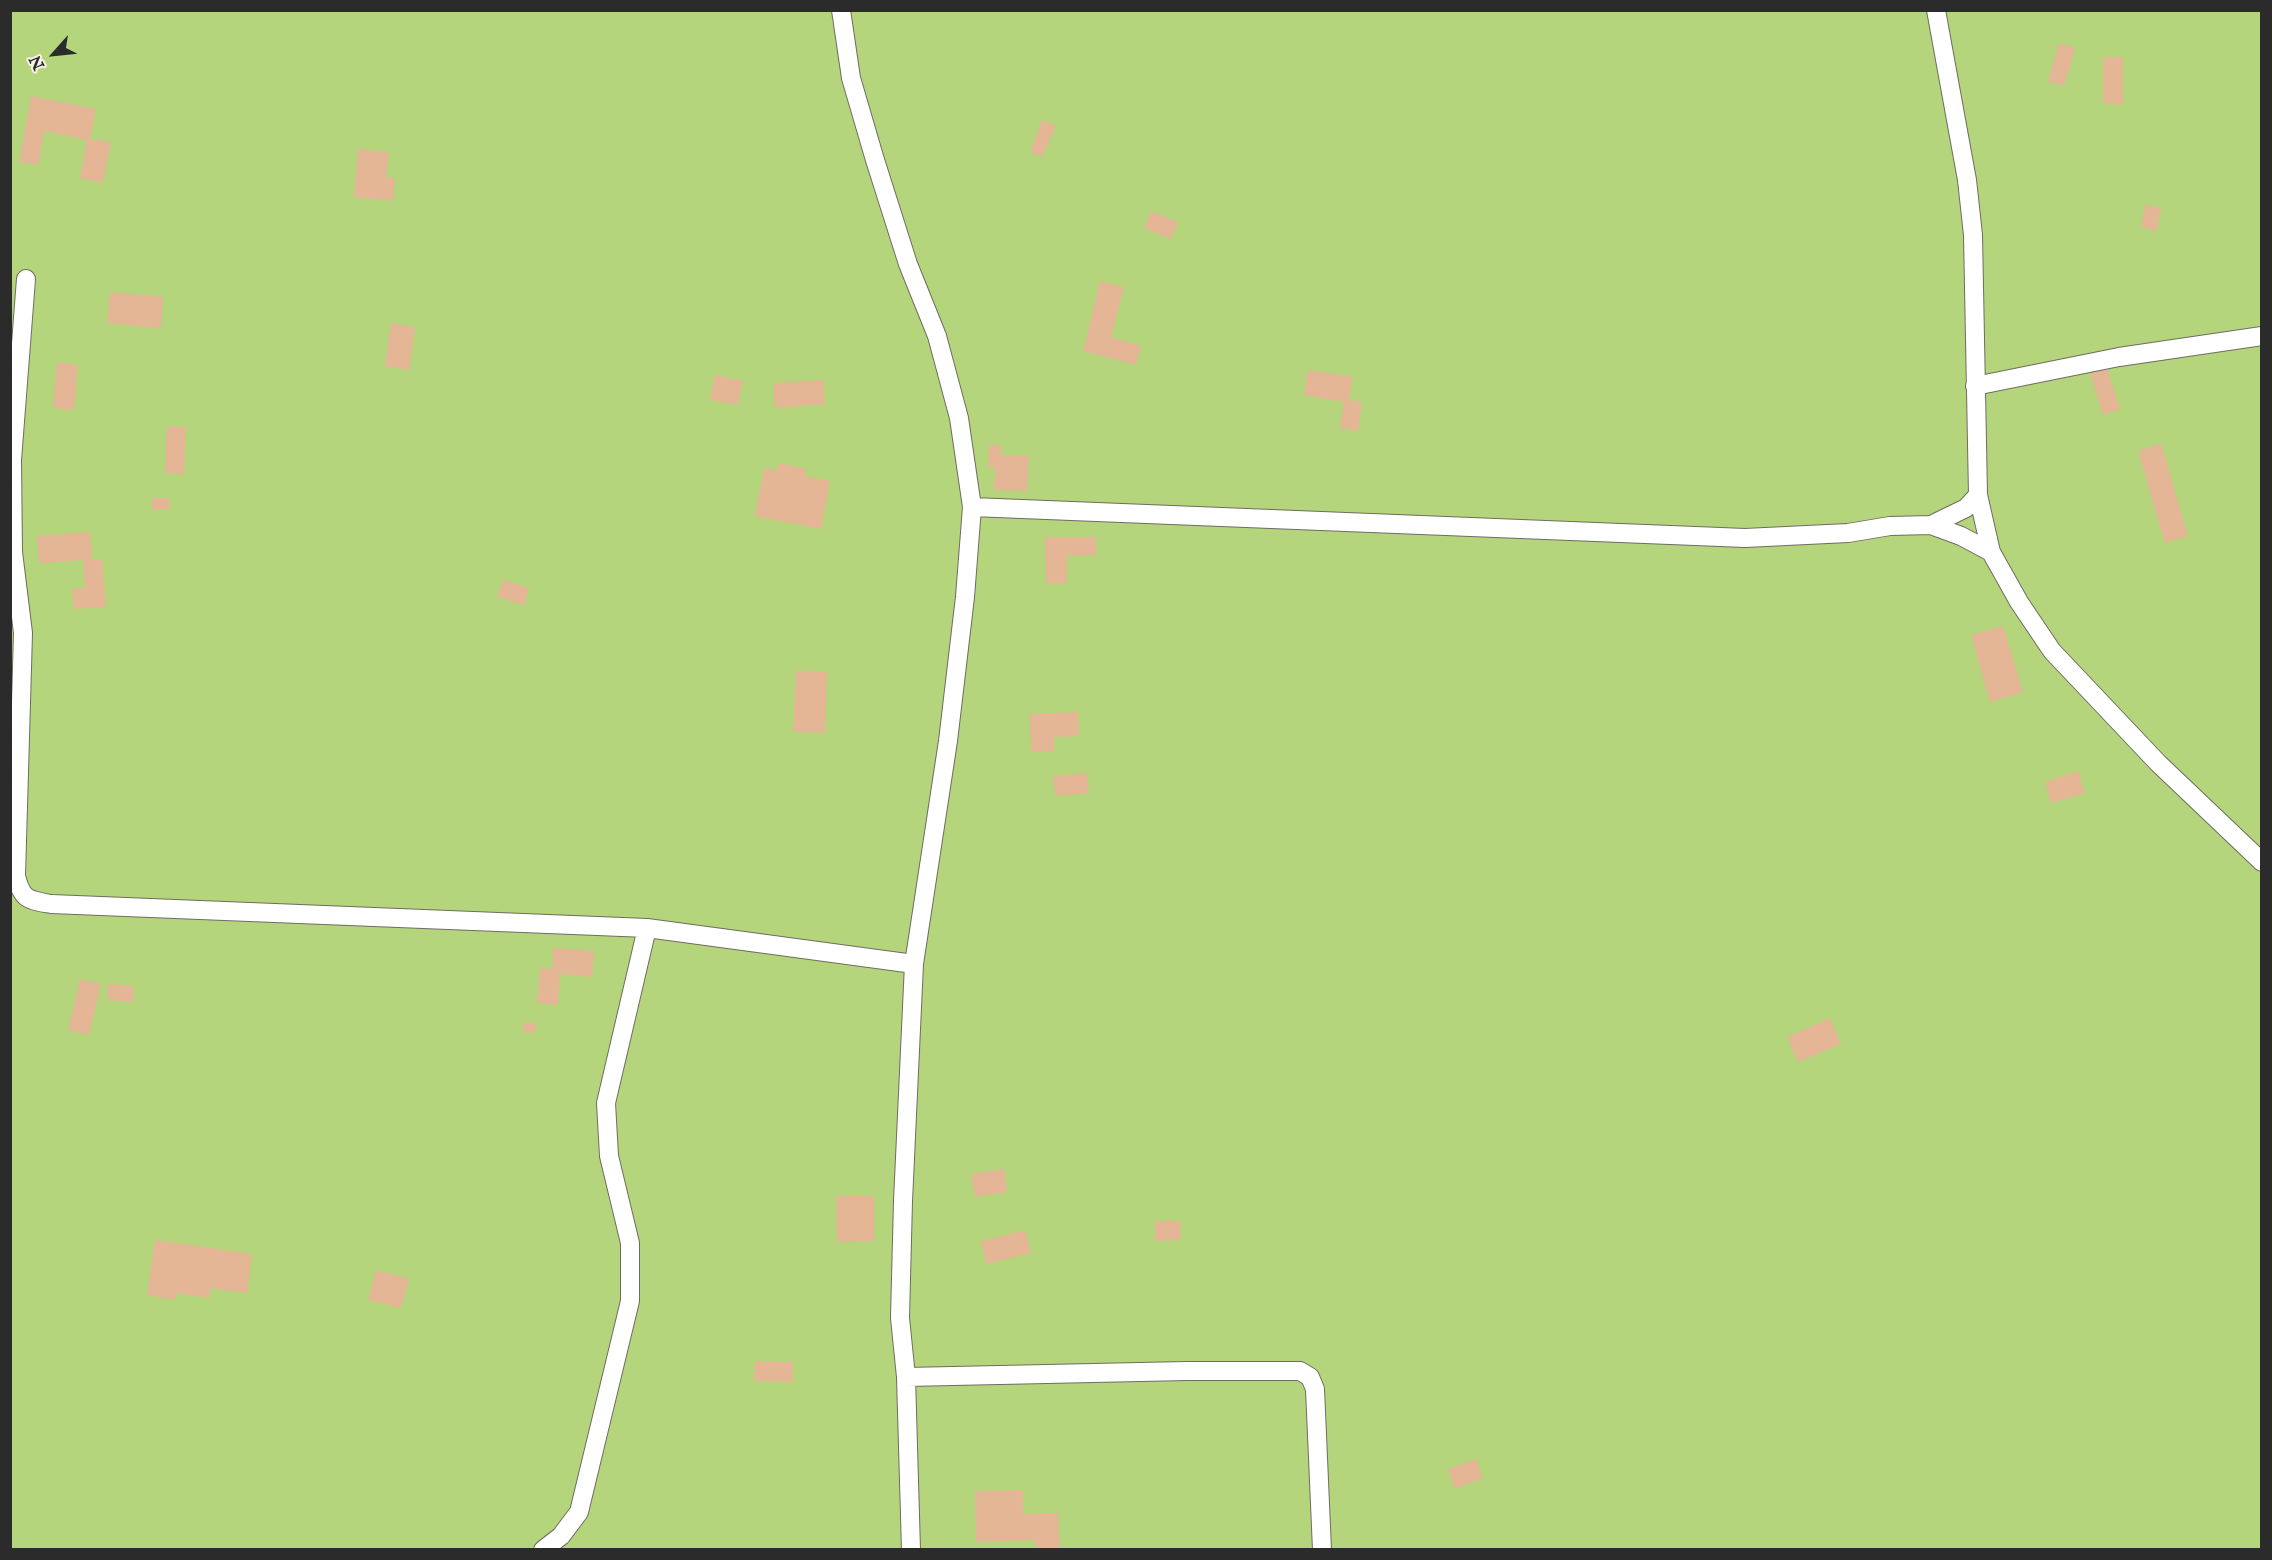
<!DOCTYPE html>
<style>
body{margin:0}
#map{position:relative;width:2272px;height:1560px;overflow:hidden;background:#ece4c6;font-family:"IM FELL English",serif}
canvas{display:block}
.frame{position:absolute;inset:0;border:12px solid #2b2b2b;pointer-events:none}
.north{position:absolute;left:24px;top:24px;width:60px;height:60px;-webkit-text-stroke:4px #f7f3e8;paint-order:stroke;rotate:243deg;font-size:16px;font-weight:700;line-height:24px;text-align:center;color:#2b2b2b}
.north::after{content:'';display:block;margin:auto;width:21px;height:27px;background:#2b2b2b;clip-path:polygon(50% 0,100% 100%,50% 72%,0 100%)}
</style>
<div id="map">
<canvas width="2272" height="1560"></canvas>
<div class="frame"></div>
<div class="north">N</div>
</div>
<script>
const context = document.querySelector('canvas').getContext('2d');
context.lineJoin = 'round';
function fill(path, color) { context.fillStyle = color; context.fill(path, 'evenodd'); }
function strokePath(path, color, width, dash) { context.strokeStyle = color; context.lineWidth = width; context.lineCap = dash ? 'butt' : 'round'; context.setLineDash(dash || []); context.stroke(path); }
const green = new Path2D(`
 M11,11h2250v1538h-2250z`);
const building = new Path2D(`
 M2059,43l16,5 -11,38 -16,-5z
 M2103,57h20v48l-20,-1z
 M31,96l65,13 -6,30 21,3 -8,41 -23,-5 7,-38 -43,-9 -6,34 -19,-3z
 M1042,120l14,6 -14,31 -12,-5z
 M358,149l31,3 -3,25 9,1 -2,23 -39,-4z
 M2145,205l16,3 -4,23 -16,-4z
 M1151,211l27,11 -7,17 -27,-11z
 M1100,281l24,6 -13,50 30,9 -5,19 -53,-14z
 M110,292l53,5 -2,31 -54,-5z
 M391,323l24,4 -6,43 -24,-4z
 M57,362l21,3 -4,45 -21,-2z
 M2106,365l14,44 -17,6 -14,-45z
 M1308,370l45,7 -4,23 13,2 -4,29 -18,-3 4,-26 -40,-7z
 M715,375l28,6 -5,24 -28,-5z
 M823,380l2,24 -50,4 -2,-25z
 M167,426l19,1 -2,47 -19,-1z
 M2161,443l27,93 -23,7 -27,-92z
 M989,445h12v10l28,1 -2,35 -33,-1 1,-23h-7z
 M779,463l27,6 -1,7 25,5 -9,48 -66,-13 9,-48 13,2z
 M152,498h17l1,11 -18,1z
 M90,532l2,28h10l4,47 -32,2 -2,-20 13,-1 -2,-28 -44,3 -2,-27z
 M1045,537h51v18l-29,1v27h-21z
 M503,580l26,8 -5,17 -27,-8z
 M2003,626l20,66 -33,10 -19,-67z
 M796,670l31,2 -2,61 -32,-1z
 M1078,712l1,24 -25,1v14l-23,1 -1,-38z
 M2078,771l7,22 -34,10 -6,-21z
 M1087,773l2,20 -34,3 -2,-20z
 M553,948l41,3 -2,26 -32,-3 -2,31 -21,-2 3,-35 12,1z
 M80,979l21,5 -12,51 -21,-5z
 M108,984l26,2 -1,16 -26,-2z
 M1830,1018l11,26 -43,18 -11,-25z
 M524,1022l12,1 -1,10 -13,-1z
 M1004,1169l3,23 -32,5 -4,-23z
 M836,1196h38v45l-37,1z
 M1155,1221h25l1,19 -26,1z
 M1025,1230l6,23 -45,11 -5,-23z
 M155,1240l97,14 -5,39 -37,-5 -1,10 -32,-5 -2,7 -28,-5z
 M376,1270l33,9 -8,29 -33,-8z
 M755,1361l38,1v20l-39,-1z
 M1476,1459l7,19 -28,11 -7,-20z
 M1023,1490v24l35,-1 2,37h-24l-1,-10 -59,2 -1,-51z`);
const minor = new Path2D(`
 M841,10l10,68 24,82 33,104 29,72 22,82 13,89 -7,90 -17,144 -34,223 -11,237 -3,117 6,59 5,173
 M1936,10l31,170 6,55 5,260 13,57 28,50 33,49 106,112 104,99
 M26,279l-14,181 1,92 10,81 -7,243c6,24 12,24 35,28l596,24 267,36
 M1975,386l144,-29 143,-21
 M972,507l773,31 103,-5 42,-7 41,-1 30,11 30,16
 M1931,525l35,-17 12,-13
 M906,1377l281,-6h113l10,6 5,12 7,161
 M543,1550l18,-14 18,-24 51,-211v-58l-21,-87 -3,-53 41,-175`);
fill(green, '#b4d57c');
fill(building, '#e4b696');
strokePath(minor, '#6f6c61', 20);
strokePath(minor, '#fff', 18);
</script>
